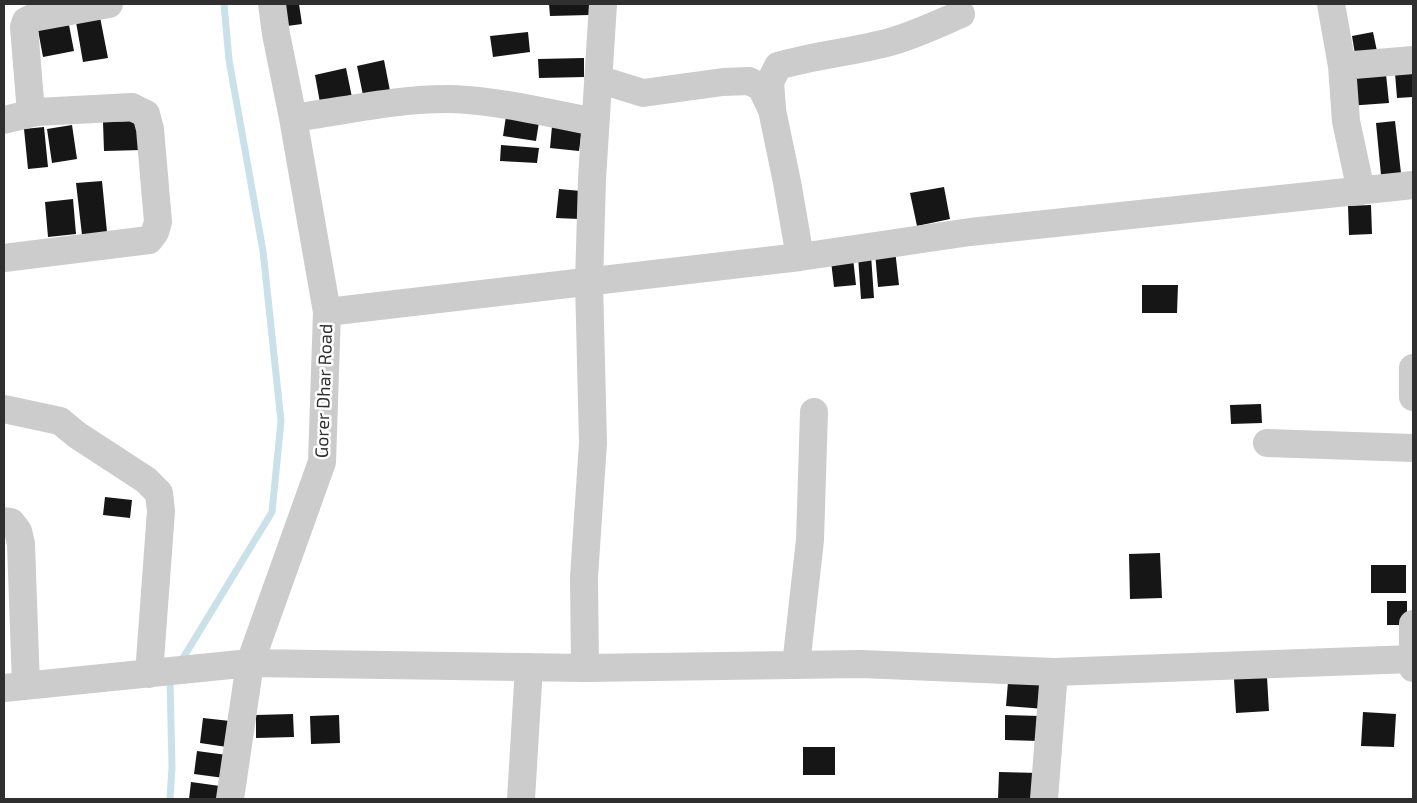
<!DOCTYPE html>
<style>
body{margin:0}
#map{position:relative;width:1417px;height:803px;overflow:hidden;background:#fff;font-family:"Exo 2",sans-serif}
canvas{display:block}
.frame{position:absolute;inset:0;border:5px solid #2f2f2f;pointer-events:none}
</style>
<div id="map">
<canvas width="1417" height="803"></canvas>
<div class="frame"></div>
</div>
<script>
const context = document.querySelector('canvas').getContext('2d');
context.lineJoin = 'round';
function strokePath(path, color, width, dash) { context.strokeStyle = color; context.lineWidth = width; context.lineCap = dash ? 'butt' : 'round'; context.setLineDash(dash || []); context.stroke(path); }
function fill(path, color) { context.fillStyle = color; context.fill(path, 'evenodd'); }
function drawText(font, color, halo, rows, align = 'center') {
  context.font = font + ' "Exo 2",sans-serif'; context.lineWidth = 5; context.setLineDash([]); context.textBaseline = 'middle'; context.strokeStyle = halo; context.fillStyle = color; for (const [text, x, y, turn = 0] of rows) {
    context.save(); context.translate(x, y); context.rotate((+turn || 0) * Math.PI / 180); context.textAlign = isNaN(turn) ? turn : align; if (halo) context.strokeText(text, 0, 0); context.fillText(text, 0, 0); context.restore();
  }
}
const stream = new Path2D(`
 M180,663l92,-151 9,-91 -18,-170 -34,-191 -5,-56
 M170,799l2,-32 -2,-87 2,-4`);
const building = new Path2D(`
 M277,4h22l3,20 -22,3z
 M549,4h40v11l-39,1z
 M100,17l8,41 -25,4 -7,-40z
 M69,25l5,26 -31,6 -5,-27z
 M528,32l2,20 -37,5 -3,-21z
 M1373,32l5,24 -22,4 -4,-24z
 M584,58v19l-45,1 -1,-19z
 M384,60l7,36 -27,4 -7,-34z
 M346,68l8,39 -32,7 -7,-39z
 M1413,72v25l-16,1 -2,-25z
 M1386,74l3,29 -42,3 -2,-29z
 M506,116l33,6 -3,19 -33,-5z
 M141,121l1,29 -38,1 -1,-29z
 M1395,121l6,52 -20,2 -5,-52z
 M72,125l5,34 -25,4 -5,-34z
 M552,126l30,3 -3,22 -29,-3z
 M44,127l4,40 -20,2 -4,-40z
 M501,145l38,3 -2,15 -37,-2z
 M102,181l5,51 -25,3 -6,-52z
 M944,187l6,32 -33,7 -7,-33z
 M559,189l22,2 -2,28 -23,-1z
 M73,199l3,35 -28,3 -3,-35z
 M1371,205l1,29 -23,1 -1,-29z
 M895,250l4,35 -21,2 -3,-35z
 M871,255l3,43 -13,1 -3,-43z
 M853,258l3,27 -22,2 -3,-26z
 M1142,285h36l-1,28h-35z
 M1261,404l1,19 -31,1 -1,-19z
 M105,497l27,3 -2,18 -27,-3z
 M1160,553l2,45 -32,1 -1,-45z
 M1371,565h35v28h-35z
 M1387,601h20v24h-20z
 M1267,677l2,34 -33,2 -2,-34z
 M1008,682l38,2 -1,25 -39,-3z
 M1363,712l33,2 -2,33 -33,-1z
 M293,714l1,23 -38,1v-23z
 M339,715l1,28 -29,1 -1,-28z
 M1005,715l35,1 -1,25 -34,-1z
 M203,718l27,3 -3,26 -27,-4z
 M803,747h32v28h-32z
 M197,751l30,4 -3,23 -30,-4z
 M999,772l40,1 -1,26h-40z
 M191,782l29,4 -2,13h-29z`);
const minor = new Path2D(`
 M1331,4l11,62 4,55 15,70
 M1342,66l71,-6
 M598,79l45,14 80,-11 26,-1 12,6 11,23 15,72 13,75
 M772,108l-2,-26 8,-16c37,-11 75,-14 112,-24 25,-7 48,-18 71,-28
 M31,113l-7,-86 2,-6 6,-3 77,-14
 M293,118c52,-7 107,-20 159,-19 48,2 96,14 143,23
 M4,120l33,-8 95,-5 14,7 4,15 8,93 -3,10 -6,8 -145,18
 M327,312l473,-55 170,-25 443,-47
 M1413,368v29
 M4,409l56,12 17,14 69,45 13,13 2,18 -12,163
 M1267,443l146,5
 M4,521l7,1 7,9 3,13 5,142
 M1413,624v44
 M796,665l14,-125 4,-128
 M585,668l-1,-91 9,-134 -4,-161 3,-103 11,-175
 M4,688l246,-25 335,5 276,-4 193,8 359,-13
 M230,799l20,-136 72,-201 5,-150 -34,-194 -17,-84 -4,-30
 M521,799l8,-132
 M1044,799l10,-127`);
const streetNames = [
 ["Gorer Dhar Road",324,391,-88]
];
strokePath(stream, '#cae1ea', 7);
fill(building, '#161616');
strokePath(minor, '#ccc', 28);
drawText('18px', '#2f2f2f', '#fff', streetNames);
</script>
